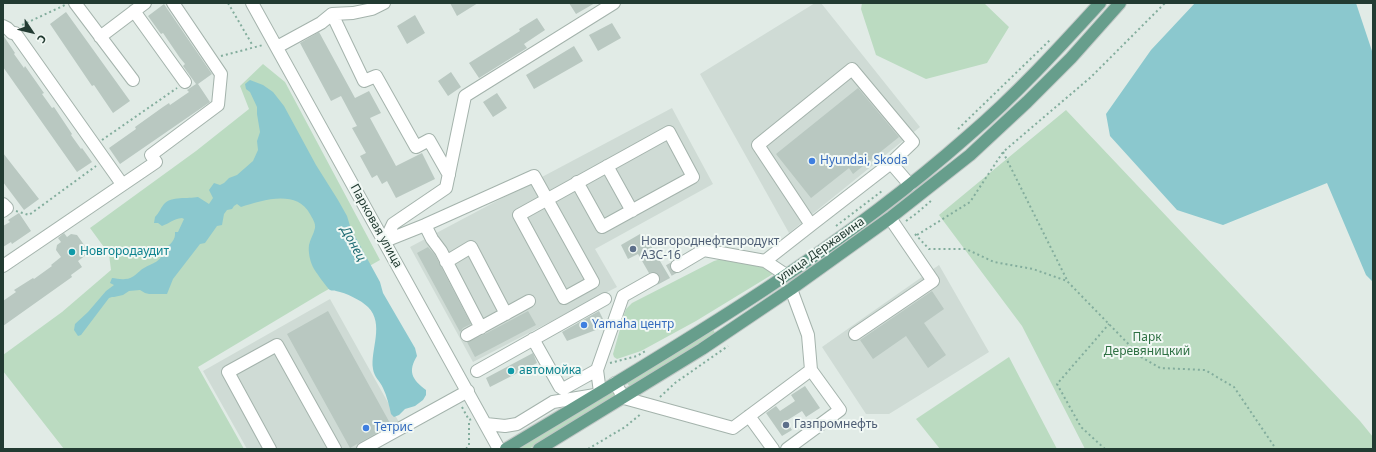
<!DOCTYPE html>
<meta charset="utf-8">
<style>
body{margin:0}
#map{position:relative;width:1376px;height:452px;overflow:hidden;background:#e1ebe6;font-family:"Noto Sans",sans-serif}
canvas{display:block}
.frame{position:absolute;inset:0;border:4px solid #223b32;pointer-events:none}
.north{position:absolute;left:12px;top:12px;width:40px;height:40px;-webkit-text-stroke:3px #f1f8f4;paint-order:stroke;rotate:125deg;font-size:11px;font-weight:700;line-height:16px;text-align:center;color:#223b32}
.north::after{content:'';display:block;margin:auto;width:14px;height:18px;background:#223b32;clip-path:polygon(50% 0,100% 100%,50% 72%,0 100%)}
</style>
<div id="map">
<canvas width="1376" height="452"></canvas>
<div class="frame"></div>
<div class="north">С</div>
</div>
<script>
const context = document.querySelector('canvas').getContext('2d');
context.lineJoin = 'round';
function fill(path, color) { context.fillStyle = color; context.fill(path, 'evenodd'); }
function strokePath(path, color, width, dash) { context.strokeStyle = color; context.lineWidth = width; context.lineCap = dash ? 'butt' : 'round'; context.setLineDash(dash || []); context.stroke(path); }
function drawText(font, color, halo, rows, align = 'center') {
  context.font = font + ' "Noto Sans",sans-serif'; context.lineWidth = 4; context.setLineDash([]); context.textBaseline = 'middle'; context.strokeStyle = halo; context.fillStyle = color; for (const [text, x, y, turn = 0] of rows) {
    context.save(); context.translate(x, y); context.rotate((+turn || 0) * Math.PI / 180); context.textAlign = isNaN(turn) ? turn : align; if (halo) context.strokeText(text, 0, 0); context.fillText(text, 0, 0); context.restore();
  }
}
const built = new Path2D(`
 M815,3h6l99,124 -131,106 -89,-159z
 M672,108l41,76 -118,65 22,38 -144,75 -63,-115z
 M939,265l50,87 -100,62h-23l-44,-67z
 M330,299l70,125 -44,25h-109l-44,-78z`);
const green = new Path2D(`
 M862,3h122l25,24 -22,36 -61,16 -50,-24 -15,-46z
 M263,64l22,18 95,178 -60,34 -122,73 46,82h-180l-61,-78v-16l59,-43 49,-42 -2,-16 -19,-26 106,-77 53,-42 -9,-23z
 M1066,110l294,311 13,16v12h-288l-63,-123 -83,-111z
 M721,259h7l42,10 3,3v2l-77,47 -55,30 -24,8 -3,-2 -1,-3 11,-39 2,-6 6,-6 82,-42z
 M713,329l2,4 -85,54 -3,-4z
 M1009,357l48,92h-117l-24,-30z
 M614,391l3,6 -88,52h-13z`);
const water = new Path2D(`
 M1195,3h161l17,51v228l-7,-7 -39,-92 -104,42 -46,-15 -67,-74 -4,-22 45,-64z
 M250,80l13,5 10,7 11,14 32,59 22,35 9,16 4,13 29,53 3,11 32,55 2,8c-9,15 -6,23 9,34v5l-3,5 -8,6 -10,3 -6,6 -5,2 -3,-3c-2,-9 -4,-18 -8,-26 -3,-7 -9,-11 -10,-19 -3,-19 12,-45 -5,-62 -7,-7 -22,-14 -32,-16 -2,-1 -4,0 -6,-1 -3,-2 -14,-18 -16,-21 -4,-7 -6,-17 -5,-24 1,-6 5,-11 6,-17 1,-5 -3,-10 -5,-14 -13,-25 -48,-14 -69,-7l-4,-3 -3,2 -2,3 -5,1 -3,4 -2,11 -5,1 -12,17 -5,1 -27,35 -6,15h-18l-4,-1 -5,-3 -11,1 -6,4 -9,2h-2l-3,1 -28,37 -3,1 -4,-6 1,-6 13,-12 18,-21 8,-6 -4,-2 2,-5c4,0 9,2 13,1 9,0 12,-7 19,-11 10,-6 17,-5 20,-19 6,-4 12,-9 11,-17h3l6,-13 -2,-1c-9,1 -12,5 -20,8l-4,-3h-4l1,-6c4,-4 5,-8 9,-13 7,-8 24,-5 34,-7l11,7 4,-6 -4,-8 5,-7 6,2 4,-2 5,-5 8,-3 16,-14 5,-11 -1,-9 3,-9 -3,-18v-7l-7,-15 -4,-3 -1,-5z`);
const building = new Path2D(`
 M450,3h28l-21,13z
 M569,3h26l-19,11z
 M164,4l48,70 -14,10 12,18 -90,62 -11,-16 27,-19 -1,-2 28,-20 6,-4 1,2 19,-13 -2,-2 9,-6 -13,-18 2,-2 -5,-6 -17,-25 -2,1 -13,-18z
 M66,12l64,89 -17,12 -19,-28 -2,1 -42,-62z
 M415,15l10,18 -18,11 -10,-18z
 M537,18l8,12 -21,14 3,4 -48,30 -10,-15 51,-32 -1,-2z
 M612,23l9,15 -23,13 -9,-16z
 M319,32l36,66 14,-7 12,22 -11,5 26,48 26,-13 13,26 -39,19 -9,-17 -5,3 -5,-9 -5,3 -12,-22 6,-3 -14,-25 5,-2 -16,-30 -10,5 -31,-58z
 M3,35l12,18 -1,1 10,14 1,-2 19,27 -2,1 10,14 2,-1 18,27 -1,1 10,14 1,-1 10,14 -15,10 -74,-105z
 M574,46l9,15 -49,28 -8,-14z
 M451,72l10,15 -13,9 -10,-15z
 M858,88l41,49 -46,37 -4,-6 -38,30 -35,-44z
 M497,93l10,15 -14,9 -10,-15z
 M3,153l36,46 -15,11 -21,-28z
 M19,213l12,18 -19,13 -1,-2 -8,5v-21l7,-4 -2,-2z
 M64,233l3,4 4,-3 6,1 10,14 -1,6 -8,6 4,6 -11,8 1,2 -69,49v-25l13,-9 -2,-2 19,-12 1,1 18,-13 -1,-1 10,-8 -5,-7 1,-5 4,-3 -3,-4z
 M640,234l2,4 5,1 23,39 -13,7 3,-6 -1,-4 -6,-3 -4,1 -11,-19 -10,5 -7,-14z
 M428,247l7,8 36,69 -8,4 -3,4 -43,-79z
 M932,291l12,18 -20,14 22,32 -18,13 -22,-32 -33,23 -13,-19z
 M328,311l63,114 -41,23 -63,-114z
 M528,311l8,14 -61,32 -8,-15 18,-8z
 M599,311l4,8 1,4 -3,5 -34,13 -5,-9z
 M533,353l4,10 -47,24 -4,-9z
 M805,386l15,22 -14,9 -4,-6 -16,10 6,9 -10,6 -16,-23 10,-7 4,5 15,-10 -4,-6z`);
const minorTunnel = new Path2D(`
 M653,279l24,-13`);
const path = new Path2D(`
 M228,3l25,43
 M22,25l43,-20
 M221,56l42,-11
 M958,129l92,-89
 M102,140l75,-52
 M1003,152l64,128
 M16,211l13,4 67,-49
 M906,221l11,-8 15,-13
 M836,226l46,-35
 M915,234l14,15h37l28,13 39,7 34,12 74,76 19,11 45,2 29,17 42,62
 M917,235l53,-33 33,-50 88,-75 74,-74
 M610,363l27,-7 10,-6
 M660,397l15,-14 53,-37
 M462,407l7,13 3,-1
 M466,449l3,-4v-25
 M588,449l37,-22 17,-14
 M1105,449l-24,-22 -24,-43 52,-60`);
const minor = new Path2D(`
 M75,3l58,77
 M252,3l247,446
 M134,11l51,71
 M332,14l32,67 12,-5 40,71 13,-7 20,35
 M3,26l4,2 5,5h3l3,4 104,147
 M100,37l45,-34
 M277,47l44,-24 11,-9 21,-1 19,-4 12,-6
 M891,163l22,-21 -61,-73 -94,76 53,80 80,-62 19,22
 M607,166l25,45
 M3,204l4,4 -4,3
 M425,225l7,14 9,12 40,77
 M385,241l40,-16 109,-49 59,106 -29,16 -45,-83 150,-83 24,45 -91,50 -25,-45
 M385,241l8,-17 53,-36 19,-92 149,-93
 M765,261l46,-36
 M446,262l25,-15 35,67
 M3,266l153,-104 -5,-7 67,-50 3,-31 -48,-71
 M677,266l27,-16 61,11 21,14
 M855,334l78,-53 -43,-63
 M467,335l62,-34
 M533,339l27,48 3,2 34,-19
 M477,371l128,-72
 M615,383l9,15 109,30 78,-58 -3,-35 -17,-46
 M600,392l-3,-22 26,-74 30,-17
 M749,416l24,33
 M486,424l19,2 12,-2 36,-22 42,-7
 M270,449l-42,-77 49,-27 58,104
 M363,449l105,-58
 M787,449l53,-39 -29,-40`);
const major = new Path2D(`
 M506,449c159,-96 322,-189 462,-313 48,-41 90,-87 132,-133
 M539,449l163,-100 89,-60 99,-71 80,-63 57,-53 44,-44 49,-55`);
const markers = [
 [812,161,4,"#3f7fe0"],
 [633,249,4,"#5c6f8a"],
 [72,252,4,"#0f9aa8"],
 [584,325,4,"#3f7fe0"],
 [511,371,4,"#0f9aa8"],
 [786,425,4,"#5c6f8a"],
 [366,428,4,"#3f7fe0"]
];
const shopNames = [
 ["Hyundai, Skoda",820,161],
 ["Yamaha центр",592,325],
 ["Тетрис",374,428]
];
const streetNames = [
 ["Парковая улица",376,226,61],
 ["улица Державина",821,250,-35]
];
const serviceNames = [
 ["Новгороднефтепродукт",641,242],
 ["АЗС-16",641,256],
 ["Газпромнефть",794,425]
];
const cultureNames = [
 ["Новгородаудит",80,252],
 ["автомойка",519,371]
];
const parkNames = [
 ["Парк",1147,338],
 ["Деревяницкий",1147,352]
];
const waterNames = [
 ["Донец",353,244,61]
];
fill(built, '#cfdbd5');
fill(green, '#bbdbc1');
fill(water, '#8bc8ce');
fill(building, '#b9c8c1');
strokePath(minorTunnel, '#bbc8c2', 12, [12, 6]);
strokePath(minor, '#a4b3ac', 14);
strokePath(major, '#c1c8c6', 14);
strokePath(path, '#83ad9d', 2, [2, 3]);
strokePath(minor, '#fff', 12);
strokePath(major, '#679e8c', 12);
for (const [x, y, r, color] of markers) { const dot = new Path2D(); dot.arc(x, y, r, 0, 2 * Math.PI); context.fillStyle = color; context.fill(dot); strokePath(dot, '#f1f8f4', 1.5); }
drawText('12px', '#366cbe', '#f1f8f4', shopNames, 'left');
drawText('12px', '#223b32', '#f1f8f4', streetNames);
drawText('12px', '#4e5e75', '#f1f8f4', serviceNames, 'left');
drawText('12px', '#0d838f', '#f1f8f4', cultureNames, 'left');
drawText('12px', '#2e7043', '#f1f8f4', parkNames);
drawText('italic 13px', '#1f6c74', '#f1f8f4', waterNames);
</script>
